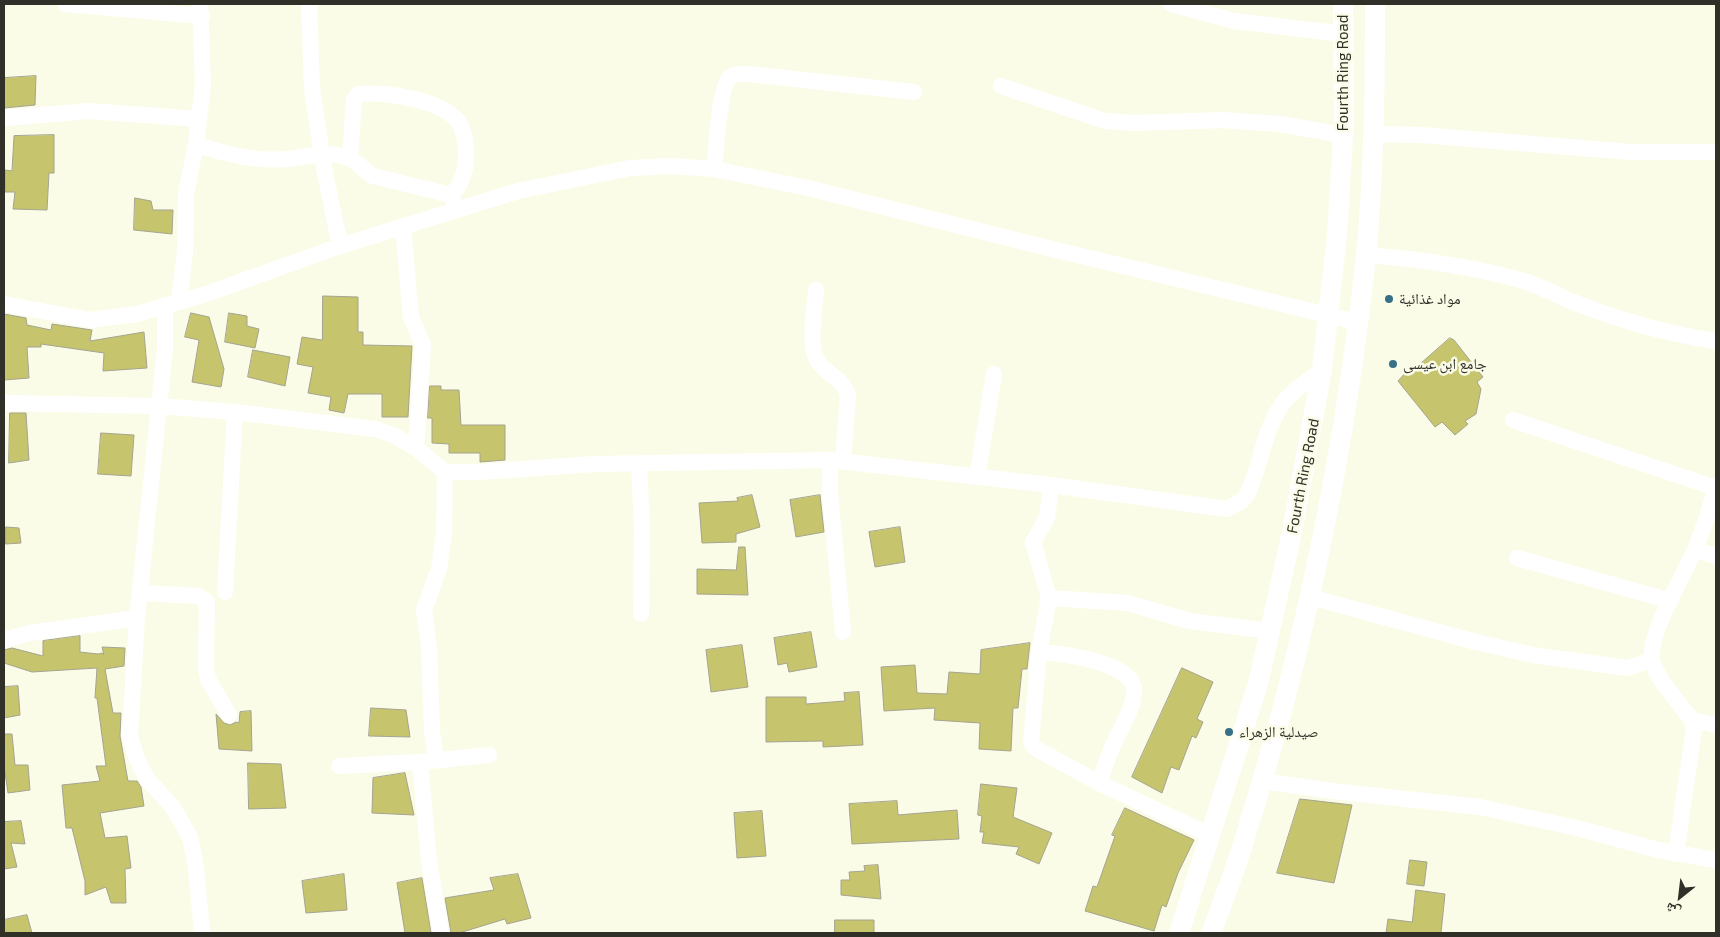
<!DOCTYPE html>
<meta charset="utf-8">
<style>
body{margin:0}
#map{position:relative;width:1720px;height:937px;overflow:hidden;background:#fbfce7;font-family:"Exo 2","Noto Naskh Arabic",sans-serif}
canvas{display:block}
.frame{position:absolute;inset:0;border:5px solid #303028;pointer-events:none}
.north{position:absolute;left:1655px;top:872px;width:50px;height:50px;-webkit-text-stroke:4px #fbfce7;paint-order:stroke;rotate:209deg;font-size:14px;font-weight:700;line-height:20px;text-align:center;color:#303028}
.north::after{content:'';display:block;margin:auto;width:18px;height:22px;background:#303028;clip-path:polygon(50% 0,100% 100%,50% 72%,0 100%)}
</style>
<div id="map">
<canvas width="1720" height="937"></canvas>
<div class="frame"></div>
<div class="north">ش</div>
</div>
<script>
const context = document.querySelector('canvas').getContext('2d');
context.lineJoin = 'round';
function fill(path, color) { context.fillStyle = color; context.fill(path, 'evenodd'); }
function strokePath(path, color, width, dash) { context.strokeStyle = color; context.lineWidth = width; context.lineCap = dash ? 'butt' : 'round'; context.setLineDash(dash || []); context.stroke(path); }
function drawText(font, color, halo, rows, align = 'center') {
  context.font = font + ' "Exo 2","Noto Naskh Arabic",sans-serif'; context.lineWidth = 5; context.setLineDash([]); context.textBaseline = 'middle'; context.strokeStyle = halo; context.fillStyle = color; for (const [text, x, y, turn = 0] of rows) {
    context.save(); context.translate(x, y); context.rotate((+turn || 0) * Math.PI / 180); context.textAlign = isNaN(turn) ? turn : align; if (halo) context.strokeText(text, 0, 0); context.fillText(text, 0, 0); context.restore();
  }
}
const building = new Path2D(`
 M36,76l-1,29 -31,3v-30z
 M54,135v38h-5l-2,37 -34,-1 2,-17h-10v-22l7,1 2,-35z
 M135,198l16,3 2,9h20l-1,24 -38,-4z
 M323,296l35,1v35h5v13l49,1 -4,71h-26v-23h-34l-4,19 -15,-3 2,-13 -23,-4 5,-26 -16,-3 5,-27 20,3z
 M191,313l18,4 15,52 -3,18 -29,-5 7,-42 -14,-3z
 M229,313l18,3v10l12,3 -4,19 -30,-6z
 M4,314l22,4 1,7 24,5 1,-6 40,6 -2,11 54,-9 3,36 -44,3 1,-18 -63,-9v3h-14l2,31 -25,2z
 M1450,338l4,2 29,37 -6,5 4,7 -5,25 -11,7 3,3 -13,11 -13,-13 -7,5 -37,-46 8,-9 7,-2z
 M253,350l37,7 -5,29 -37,-9z
 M430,386h11v4h18l2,35h44v35l-25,2v-9h-31v-9l-17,-1v-25h-4z
 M10,413h16l3,47 -20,3z
 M101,433l33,2 -3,41 -33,-2z
 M752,495l8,32 -24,7v8l-34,1 -3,-40 39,-2 -1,-3z
 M820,495l4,37 -28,5 -6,-37z
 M6,527l13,1 2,15 -15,1z
 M900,527l5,35 -30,5 -6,-35z
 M739,547h6l3,48 -51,-1v-25l39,1z
 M811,632l6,35 -28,5 -2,-9 -9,2 -4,-27z
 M80,636v16l18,2 4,-1 2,2 -2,-8 23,1 -1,18 -19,3 8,44h8l-1,23 8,45h9l4,6 3,19 -44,7 5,25 22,-2 4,32 -6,1 1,34h-15l-5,-16 -21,8v-14l-13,-53h-6l-4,-43 38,-4 -4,-15h10l-9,-68h-2l2,-30 -65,4 -28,-9v-13l8,-2 31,8v-15z
 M1030,643l-3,26h-5l-4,39h-5l-2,43 -32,-2 1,-26 -46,-3 1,-12 -51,3 -3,-44 34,-2 2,28 30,1 2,-22 31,2 1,-24z
 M742,645l6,42 -37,5 -5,-42z
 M1182,668l31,14 -16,37 6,3 -7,16 -4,-2 -13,34 -8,-3 -9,26 -30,-16z
 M18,686l2,29 -16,3v-31z
 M859,692l4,53 -40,2v-6l-57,1v-45h40v7l39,-3 -1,-8z
 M371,708l35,2 4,27 -41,-1z
 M251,711l1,40 -33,-2 -3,-35 8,9 6,2 6,-3 3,1 1,-11z
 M4,734h8l3,31h13l2,25 -22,3 -4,-27z
 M248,763l33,1 5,44 -37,1z
 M405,773l9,42 -42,-2 1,-35z
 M981,784l36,4 -4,29 39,16 -13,31 -23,-10 3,-7 -37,-4 2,-11h-4l2,-16 -4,-1z
 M1300,799l52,6 -18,78 -57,-10z
 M897,801l1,14 59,-5 2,29 -107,5 -3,-40z
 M1125,808l69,32 -16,33 -12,34 -4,-2 -8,26 -69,-20 8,-25 4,1 18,-51 -3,-1z
 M762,811l4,45 -29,2 -3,-45z
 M21,821l4,23 -14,-1 6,24 -13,2v-47z
 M1410,860l17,2 -3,24 -17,-2z
 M878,865l3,34 -40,-4v-15h9l-1,-8 16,-1 -1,-5z
 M344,874l3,36 -41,3 -4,-32z
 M518,874l13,44 -24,6 -2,-5 -46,14h-8l-6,-35 49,-8 -4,-12z
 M422,878l9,55h-26l-8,-50z
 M1416,890l29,4 -4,39h-55l2,-14 24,3z
 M27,915l5,18h-28v-13z
 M835,920h39v13h-39z`);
const minor = new Path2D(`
 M66,4l136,12
 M309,4l3,85 12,79 16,78
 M1171,4l63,17 109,13
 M1001,86l104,35 30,2 87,-3 58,4 63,11
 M4,118l85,-7 110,8
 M1373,134l49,1 208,17h86
 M196,144c28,10 60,18 91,15 21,-2 40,-9 61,-1 8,2 16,13 25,18l78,19 6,15
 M350,158l4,-58 4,-6c27,-2 81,5 99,26 8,9 9,25 9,37 0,14 -5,29 -15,38
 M714,169c2,-17 5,-82 16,-92 5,-4 12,-3 19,-3l165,18
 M403,227l8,90 12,28 -7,103
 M1366,255c54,4 105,11 158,26 16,5 33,14 49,21 46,18 94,32 143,39
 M816,290c-1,19 -9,58 3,73 9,12 25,17 29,32l-5,66
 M179,301l6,-49 1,-58 10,-50 7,-59 -3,-81
 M4,304l86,16 47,-6 69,-20 134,-48 178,-55 112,-23 42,-2 42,3 94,19 240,60 309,74
 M165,305v44l-28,269 -7,118 7,23 10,20 25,27 18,31 6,30 6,66
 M4,403l155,3 76,6 140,17 18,6 23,13 29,24h35l114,-8 236,-4 221,25 176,24 15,-8 5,-6c15,-31 17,-72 41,-98 10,-10 22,-18 34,-27
 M1513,420l203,68
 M830,460v33l13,139
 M639,463l3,63 -1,88
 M977,477l17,-103
 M1051,485l-4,33 -14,24 16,56 79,5 61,18 82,10
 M1695,550l21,6
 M1517,558l154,43
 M225,592l10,-180
 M141,593l57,3 9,6 -1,65 2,12 21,36
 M1310,597l166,45 57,13 94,13 25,-8
 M1049,598l-10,54 -8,90 4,6 64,35 111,52
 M4,640l26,-7 107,-15
 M1039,652c20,1 99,10 95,41 -2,18 -13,35 -20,50 -6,13 -10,27 -15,40
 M1692,720l24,5
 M436,760l-4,-29 -3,-84 -5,-37 15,-41 5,-35 1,-62
 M339,766l81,-4
 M1263,781l69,10 148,16 97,21 81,22 58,10
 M1676,854l18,-125 -2,-9c-11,-15 -37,-43 -40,-60 -5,-25 33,-86 43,-111 9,-20 15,-41 21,-62
 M441,933l-12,-72 -9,-99 69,-7`);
const major = new Path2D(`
 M1179,933l79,-249 33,-147 31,-167 15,-134 7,-116 -1,-116
 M1211,933c29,-72 50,-147 71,-222 39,-149 68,-302 84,-455 8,-83 9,-168 9,-252`);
const markers = [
 [1389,299,5,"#367089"],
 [1393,364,5,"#367089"],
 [1229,732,5,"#367089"]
];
const streetNames = [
 ["Fourth Ring Road",1343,73,-90],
 ["Fourth Ring Road",1303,476,-79]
];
const poiNames = [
 ["مواد غذائية",1399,299],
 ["جامع ابن عيسى",1403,364],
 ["صيدلية الزهراء",1239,732]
];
fill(building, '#c6c46c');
strokePath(building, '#a4a491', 1);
strokePath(minor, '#fff', 16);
strokePath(major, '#fff', 20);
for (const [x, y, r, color] of markers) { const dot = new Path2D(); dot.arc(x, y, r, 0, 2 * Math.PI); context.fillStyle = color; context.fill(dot); strokePath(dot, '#fbfce7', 2); }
drawText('15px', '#303028', '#fbfce7', streetNames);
drawText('15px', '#303028', '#fbfce7', poiNames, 'left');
</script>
